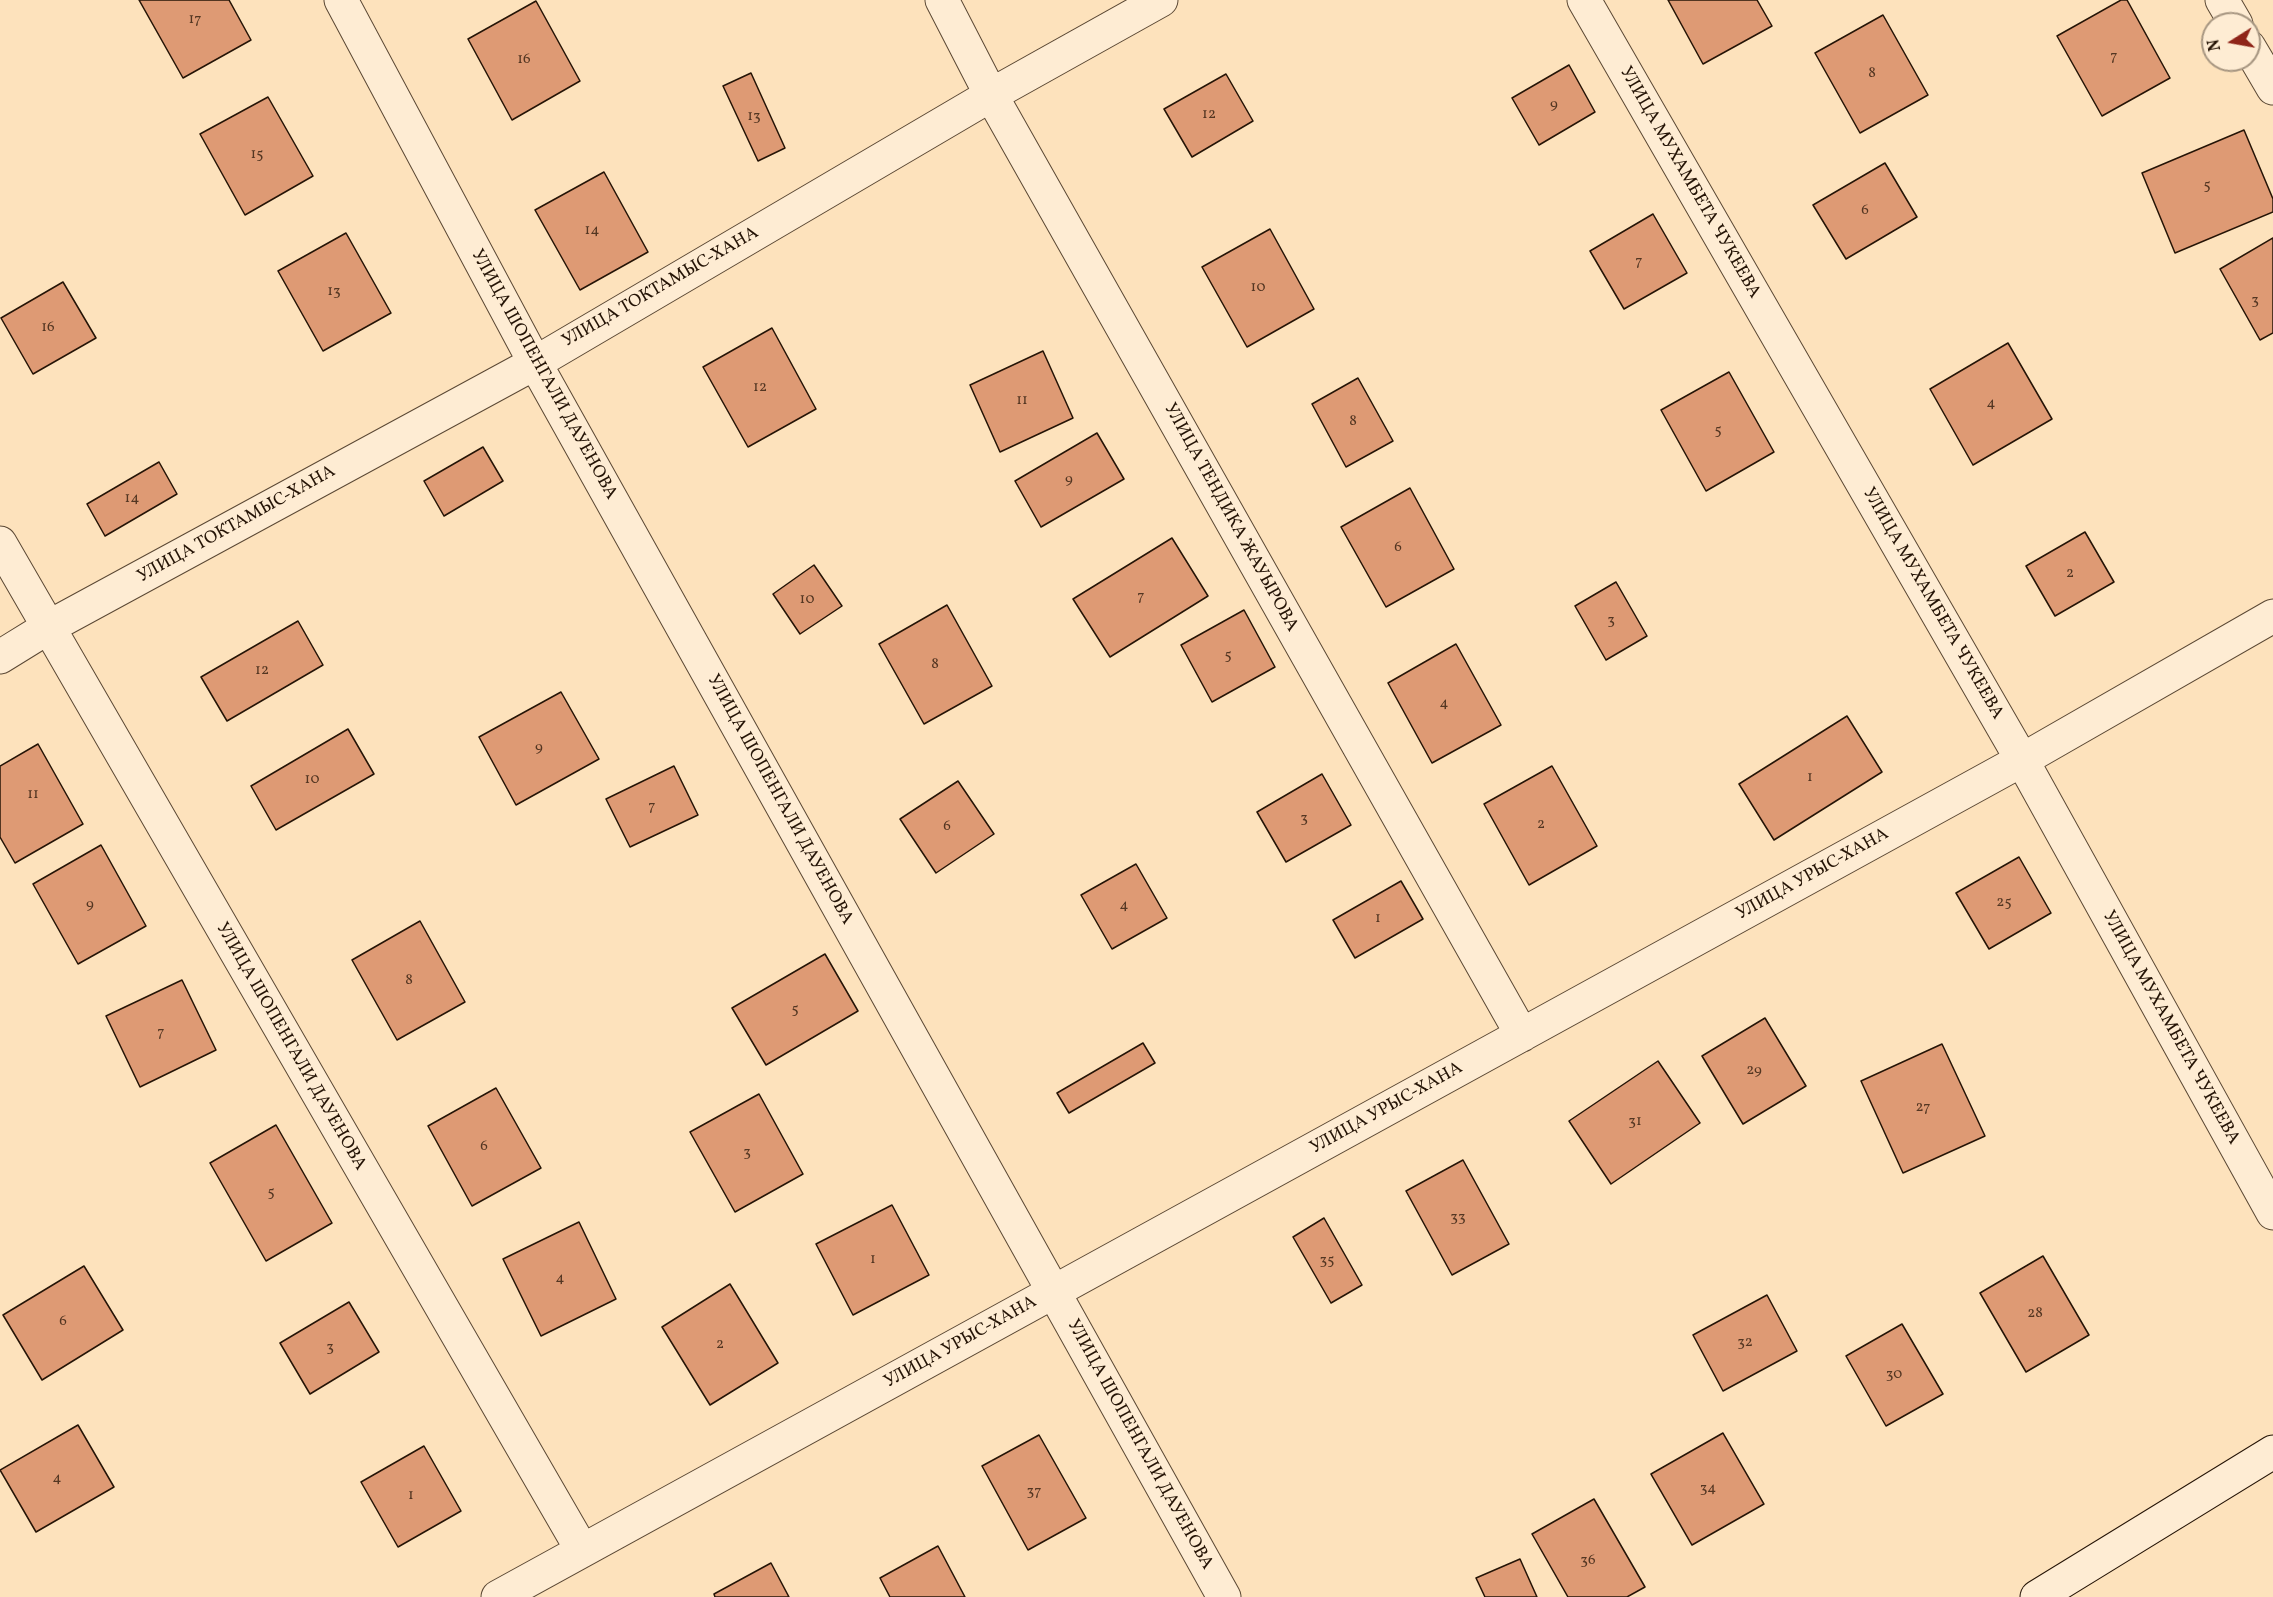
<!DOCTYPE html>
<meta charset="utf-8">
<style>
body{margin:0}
#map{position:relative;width:2273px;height:1597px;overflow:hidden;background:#fde2bc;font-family:Vollkorn,serif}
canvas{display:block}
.north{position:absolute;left:2201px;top:12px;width:60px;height:60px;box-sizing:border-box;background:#feecd3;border:2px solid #a79681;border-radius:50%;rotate:259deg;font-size:16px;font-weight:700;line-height:24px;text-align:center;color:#251406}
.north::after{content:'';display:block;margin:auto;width:21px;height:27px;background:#8f2418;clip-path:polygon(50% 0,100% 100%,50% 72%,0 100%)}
</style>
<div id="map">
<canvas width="2273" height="1597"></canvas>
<div class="north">N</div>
</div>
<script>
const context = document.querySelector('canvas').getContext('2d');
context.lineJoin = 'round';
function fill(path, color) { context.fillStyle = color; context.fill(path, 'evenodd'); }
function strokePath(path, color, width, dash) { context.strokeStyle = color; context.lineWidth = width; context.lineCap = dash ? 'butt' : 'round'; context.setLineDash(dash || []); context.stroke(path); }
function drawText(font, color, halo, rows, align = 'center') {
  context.font = font + ' Vollkorn,serif'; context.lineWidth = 4.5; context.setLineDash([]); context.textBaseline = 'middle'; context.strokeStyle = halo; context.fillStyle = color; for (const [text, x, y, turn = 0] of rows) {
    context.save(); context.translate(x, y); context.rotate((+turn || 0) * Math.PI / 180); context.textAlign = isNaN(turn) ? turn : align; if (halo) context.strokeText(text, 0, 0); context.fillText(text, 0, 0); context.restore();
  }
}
const building = new Path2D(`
 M139,0h90l22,40 -68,38z
 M1668,0h89l15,26 -69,38z
 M2121,0h6l43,78 -68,38 -45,-80z
 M536,1l44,80 -68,39 -44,-81z
 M1883,15l45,80 -68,38 -45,-80z
 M1569,65l26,47 -56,33 -27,-47z
 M751,73l34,75 -27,13 -35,-75z
 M1226,74l27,47 -61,36 -28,-48z
 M268,97l45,79 -68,39 -45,-81z
 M2244,130l29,69v13l-98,41 -33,-80z
 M1885,163l32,54 -71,42 -33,-54z
 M604,172l44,80 -68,38 -45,-80z
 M1653,214l34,59 -63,36 -34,-58z
 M1270,229l44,80 -67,38 -45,-80z
 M346,233l45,80 -68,38 -45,-80z
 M2273,238v95l-13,7 -40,-71z
 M63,282l33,56 -63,36 -32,-56z
 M772,328l44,81 -68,38 -45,-80z
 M2008,343l44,76 -79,46 -43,-76z
 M1043,351l30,67 -73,34 -30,-67z
 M1729,372l45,80 -68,39 -45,-81z
 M1358,378l35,63 -47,26 -34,-63z
 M1097,433l27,46 -83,48 -26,-46z
 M483,447l20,34 -59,35 -20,-35z
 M159,462l18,32 -72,42 -18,-32z
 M1410,488l44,81 -68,38 -45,-80z
 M2085,532l29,50 -59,34 -29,-50z
 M1172,538l36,58 -98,61 -37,-58z
 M814,565l28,41 -42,28 -27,-40z
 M1616,582l31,54 -41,24 -31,-54z
 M947,605l45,81 -68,38 -45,-80z
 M1244,610l31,57 -63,35 -31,-57z
 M298,621l25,44 -96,56 -26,-44z
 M1456,644l45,81 -69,38 -44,-80z
 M561,692l38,67 -83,46 -37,-68z
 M1847,716l35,56 -108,68 -35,-56z
 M348,729l26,45 -98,56 -25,-44z
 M38,744l45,80 -68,39 -15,-26v-71z
 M674,766l24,49 -68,32 -24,-48z
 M1552,766l45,80 -68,39 -45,-81z
 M1322,774l29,51 -65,37 -29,-50z
 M958,781l36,53 -58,39 -36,-54z
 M101,845l45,81 -68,38 -45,-80z
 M2019,857l32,56 -62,36 -33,-56z
 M1136,864l31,54 -55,31 -31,-54z
 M1401,881l22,38 -68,39 -22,-38z
 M420,921l45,81 -68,38 -45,-80z
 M825,954l33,57 -92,54 -34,-57z
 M182,980l34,70 -76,37 -34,-71z
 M1765,1018l41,68 -63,38 -41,-68z
 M1143,1043l12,20 -86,50 -12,-20z
 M1942,1044l43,92 -82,37 -42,-92z
 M1658,1061l42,62 -89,61 -42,-63z
 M496,1088l45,80 -69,38 -44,-80z
 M759,1094l44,80 -68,38 -45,-80z
 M276,1125l56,98 -66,38 -56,-98z
 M1463,1160l46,84 -57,31 -46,-84z
 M892,1205l37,70 -76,40 -37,-71z
 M1324,1218l38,67 -31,18 -38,-66z
 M579,1222l37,77 -75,37 -38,-77z
 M2043,1256l46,79 -63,37 -46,-79z
 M84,1266l39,64 -81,50 -39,-65z
 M730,1284l48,79 -68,42 -48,-78z
 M1767,1295l30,56 -74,40 -30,-56z
 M349,1302l30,50 -69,42 -30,-51z
 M1902,1324l41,70 -57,32 -40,-70z
 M78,1425l36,62 -78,45 -36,-62z
 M1723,1433l41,71 -72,41 -41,-71z
 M1039,1435l47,83 -58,32 -46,-84z
 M424,1446l37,65 -63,36 -37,-65z
 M1594,1499l51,88 -18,10h-59l-36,-63z
 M938,1546l27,51h-75l-10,-19z
 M1520,1559l17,38h-52l-9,-19z
 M771,1563l18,34h-74l-1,-3z`);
const street = new Path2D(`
 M341,0l194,363 689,1234
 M942,0l49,95 531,940
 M1584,0l438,760 251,453
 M2222,0l14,24
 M2249,47l24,41
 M0,543l582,1007
 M0,657l47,-29 488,-265 456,-268 170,-95
 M498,1597l1524,-837 251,-144`);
const secondary = new Path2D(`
 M2037,1597l236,-145`);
const numberNames = [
 ["17",195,20],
 ["7",2114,57],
 ["16",524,60],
 ["8",1872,74],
 ["9",1554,105],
 ["12",1209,115],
 ["13",754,117],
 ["15",257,155],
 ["5",2207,186],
 ["6",1865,211],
 ["14",592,231],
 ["7",1639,262],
 ["10",1258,288],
 ["13",334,292],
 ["3",2255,301],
 ["16",48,328],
 ["12",760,388],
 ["11",1022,401],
 ["4",1991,404],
 ["8",1353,422],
 ["5",1718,431],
 ["9",1069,480],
 ["14",132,499],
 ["6",1398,548],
 ["2",2070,574],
 ["7",1141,597],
 ["10",807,600],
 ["3",1611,621],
 ["5",1228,656],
 ["8",935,665],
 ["12",262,671],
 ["4",1444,704],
 ["9",539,748],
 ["1",1810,778],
 ["10",312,780],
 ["11",33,795],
 ["7",652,807],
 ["3",1304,819],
 ["2",1541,825],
 ["6",947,827],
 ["25",2004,903],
 ["9",90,905],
 ["4",1124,906],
 ["1",1378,919],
 ["8",409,981],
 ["5",795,1010],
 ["7",161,1033],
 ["29",1754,1071],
 ["27",1923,1108],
 ["31",1635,1122],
 ["6",484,1147],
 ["3",747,1153],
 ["5",271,1193],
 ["33",1458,1218],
 ["1",873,1260],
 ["35",1327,1261],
 ["4",560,1279],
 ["28",2035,1314],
 ["6",63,1322],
 ["32",1745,1343],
 ["2",720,1345],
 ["3",330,1348],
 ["30",1894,1375],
 ["4",57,1479],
 ["34",1708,1489],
 ["37",1034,1492],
 ["1",411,1496],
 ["36",1588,1561]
];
const streetNames = [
 ["УЛИЦА МУХАМБЕТА ЧУКЕЕВА",1689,183,60],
 ["УЛИЦА ТОКТАМЫС-ХАНА",661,288,-30],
 ["УЛИЦА ШОПЕНГАЛИ ДАУЕНОВА",543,375,61],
 ["УЛИЦА ТЕНДИКА ЖАУЫРОВА",1230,518,61],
 ["УЛИЦА ТОКТАМЫС-ХАНА",237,525,-29],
 ["УЛИЦА МУХАМБЕТА ЧУКЕЕВА",1932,604,60],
 ["УЛИЦА ШОПЕНГАЛИ ДАУЕНОВА",779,800,61],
 ["УЛИЦА УРЫС-ХАНА",1813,875,-29],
 ["УЛИЦА МУХАМБЕТА ЧУКЕЕВА",2170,1028,61],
 ["УЛИЦА ШОПЕНГАЛИ ДАУЕНОВА",290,1047,60],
 ["УЛИЦА УРЫС-ХАНА",1387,1109,-29],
 ["УЛИЦА УРЫС-ХАНА",961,1343,-29],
 ["УЛИЦА ШОПЕНГАЛИ ДАУЕНОВА",1139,1445,61]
];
fill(building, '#de9a74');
strokePath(building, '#251406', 1.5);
strokePath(street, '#5b4834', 35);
strokePath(secondary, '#251406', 35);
strokePath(street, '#feecd3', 33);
strokePath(secondary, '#feecd3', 33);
drawText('15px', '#533622', null, numberNames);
drawText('18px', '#251406', '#feecd3', streetNames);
</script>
